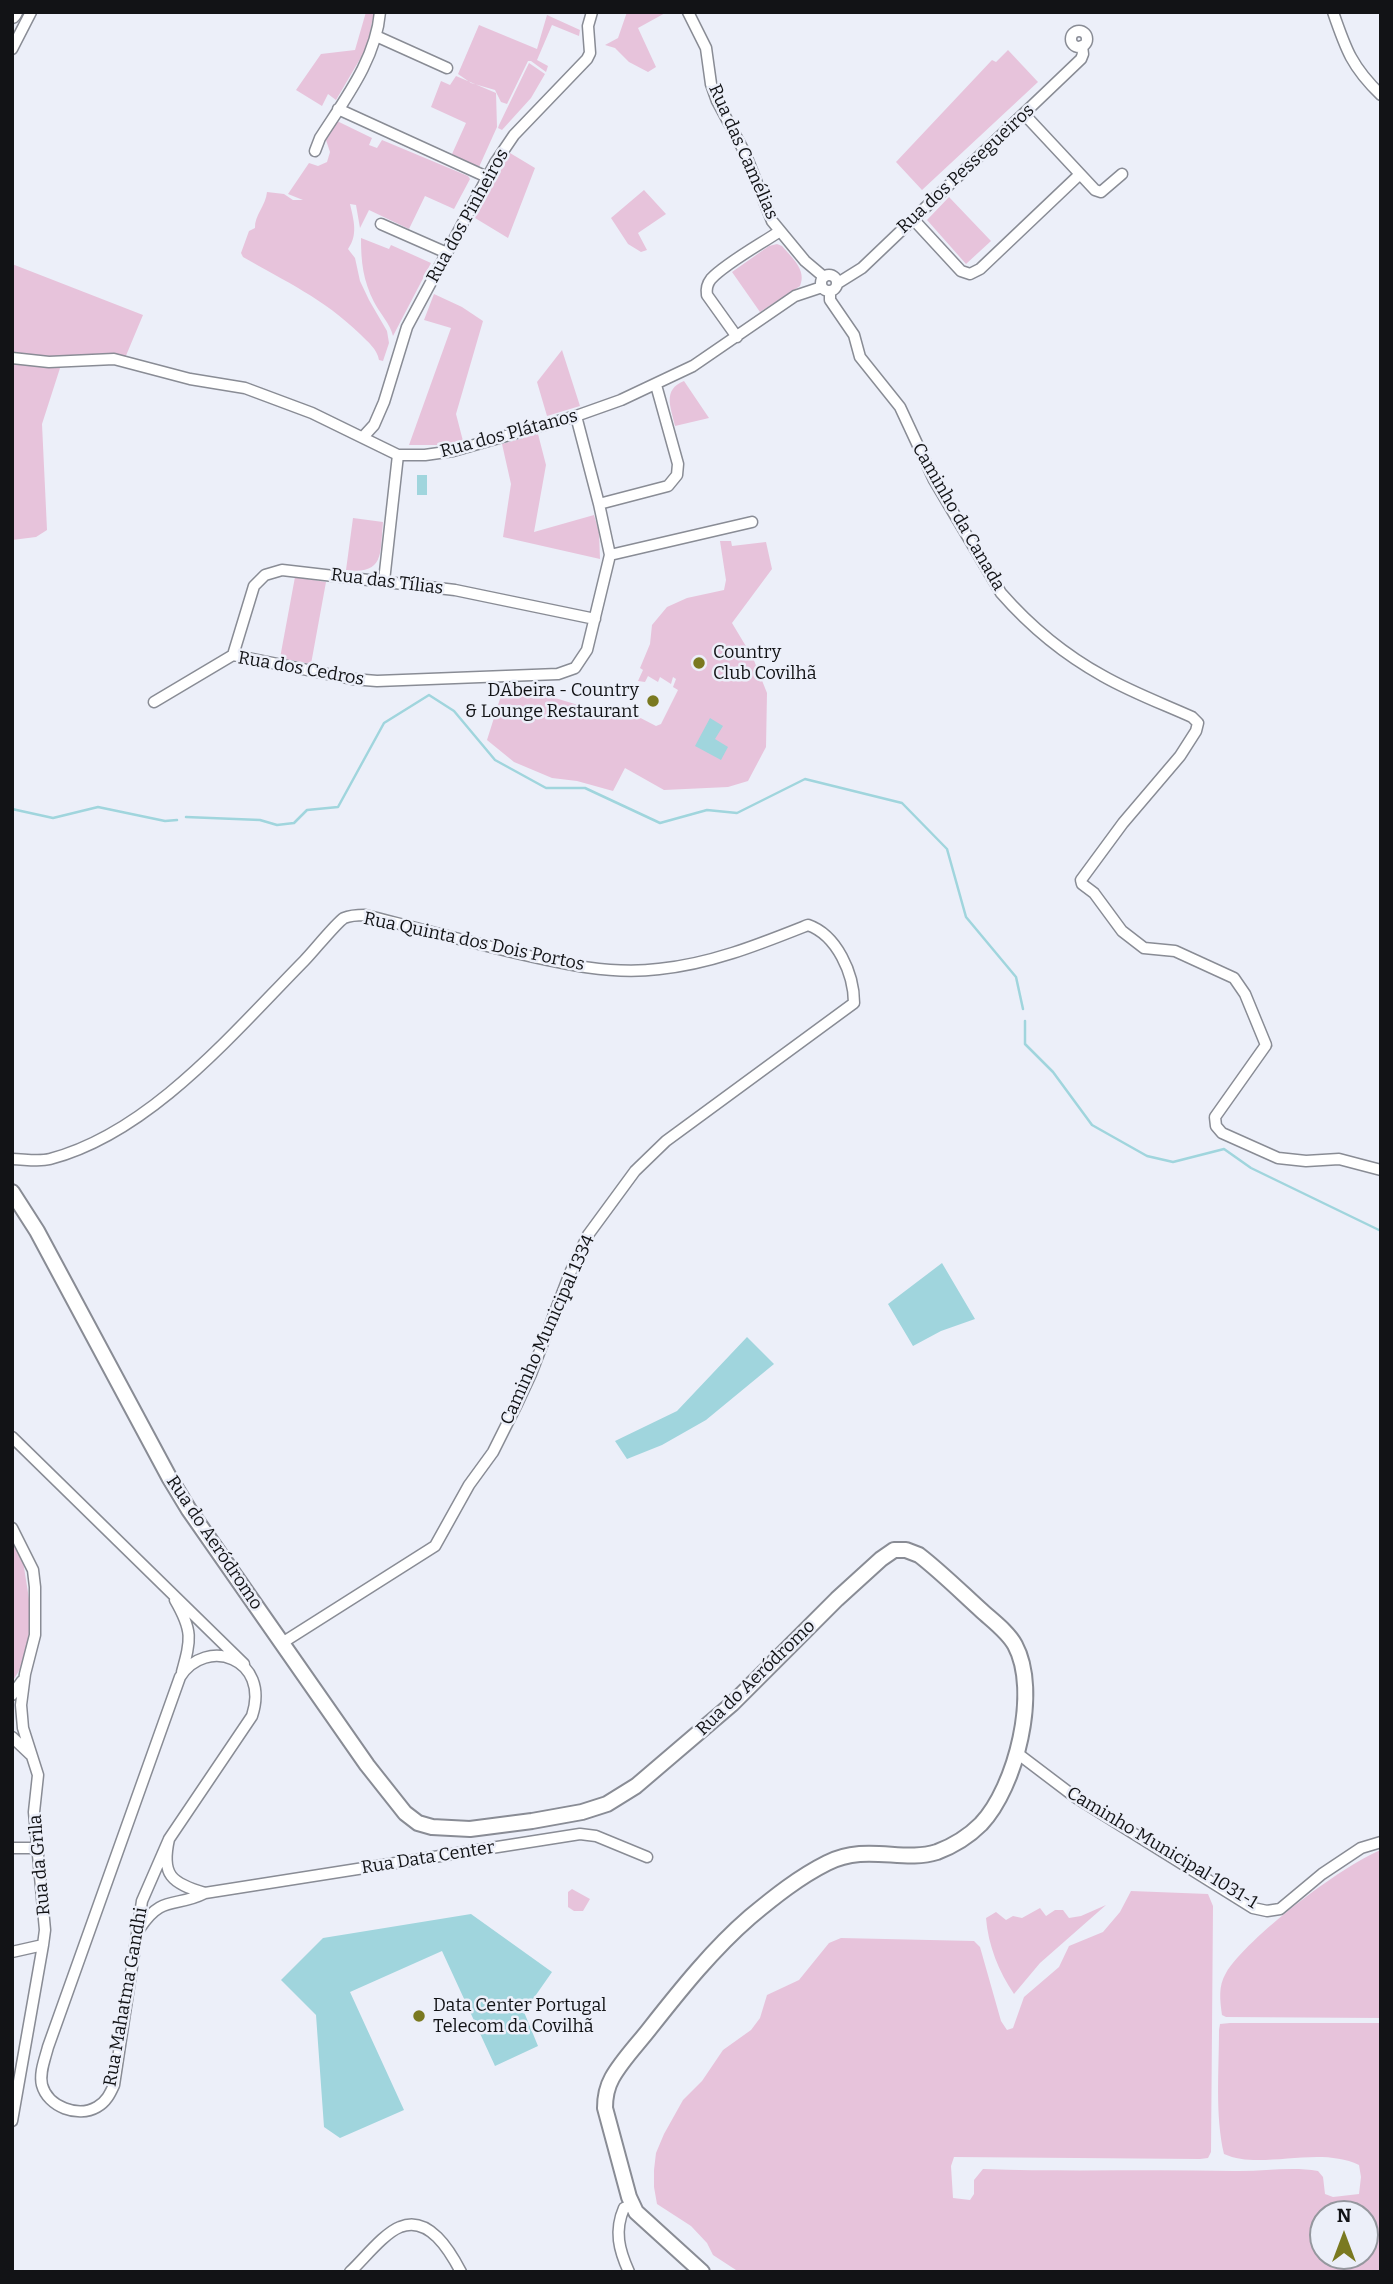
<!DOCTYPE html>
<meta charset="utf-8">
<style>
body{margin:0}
#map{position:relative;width:1393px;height:2284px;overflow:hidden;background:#eceff9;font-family:Bitter,serif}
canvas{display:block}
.frame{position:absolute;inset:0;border:14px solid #121316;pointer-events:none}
.north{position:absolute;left:1309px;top:2200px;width:70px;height:70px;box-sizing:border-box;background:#eceff9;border:2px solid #95979e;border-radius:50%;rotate:0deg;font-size:19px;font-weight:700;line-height:28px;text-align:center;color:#121316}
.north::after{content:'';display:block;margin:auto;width:24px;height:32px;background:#7a7920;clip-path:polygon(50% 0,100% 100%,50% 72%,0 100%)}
</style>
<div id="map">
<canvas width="1393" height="2284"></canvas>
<div class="frame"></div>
<div class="north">N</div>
</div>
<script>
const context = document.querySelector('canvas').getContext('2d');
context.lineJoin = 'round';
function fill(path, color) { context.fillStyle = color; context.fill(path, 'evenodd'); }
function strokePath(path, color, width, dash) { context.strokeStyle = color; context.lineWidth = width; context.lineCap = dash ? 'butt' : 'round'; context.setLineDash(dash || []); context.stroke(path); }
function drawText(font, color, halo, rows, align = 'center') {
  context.font = font + ' Bitter,serif'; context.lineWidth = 5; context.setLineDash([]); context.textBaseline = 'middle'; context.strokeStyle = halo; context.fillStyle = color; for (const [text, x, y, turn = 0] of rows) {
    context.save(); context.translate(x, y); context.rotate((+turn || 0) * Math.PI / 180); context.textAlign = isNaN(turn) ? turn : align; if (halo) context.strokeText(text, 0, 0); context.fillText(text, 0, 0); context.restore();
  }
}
const green = new Path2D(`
 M366,12h8l-7,35 -31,53 -8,-6 -6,12 -26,-16 25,-36 34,-4z
 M627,12h40l-29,16 18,39 -8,5 -19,-10 -14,-14 -10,-3 13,-7z
 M547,15l33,15 -1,6 -27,-11 -15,35 11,6 -2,6 -15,-11h-3l-21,43 -6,-2 -6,-12 -24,-7 -13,-9 21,-49 58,24z
 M1008,50l30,32 -116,108 -26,-28 96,-102 4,2z
 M529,63l16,11 -14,24 -29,32 -4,-2 1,-3z
 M456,76l40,17 1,34 -18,40 -27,-13 14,-31 -35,-16 10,-26 9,4z
 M337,121l35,17 -3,7 8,3 5,-8 86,36 2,3 -16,30 -29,-13 -16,33 -40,-19 -9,18 -4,-23 -6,-1c4,17 8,31 -2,45l7,9 5,23 9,19 18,31 2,12 -6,18 -4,-1c-2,-11 -11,-18 -19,-26 -37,-36 -74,-52 -117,-77l-2,-4 8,-22 6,-3c-1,-12 11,-23 12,-36l17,2 9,6h10l-15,-6 21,-31 9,3 9,-4 3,-10 -4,-12z
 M510,153l25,15 -27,70 -33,-20z
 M644,190l22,24 -28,19 9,17 -6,2 -13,-8 -17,-26z
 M949,197l42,44 -25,23 -39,-44z
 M361,238l28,11 2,-4 40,18 -38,73c-3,-13 -13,-22 -19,-34 -11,-22 -13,-40 -13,-64z
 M777,244l5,2c10,12 25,24 18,40l-40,26 -28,-40 37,-26z
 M12,264l131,51 -18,43 -22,-4 -53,3 -38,-5z
 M434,294l28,13 21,14 -27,93 7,27 -19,4h-35l42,-117 -27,-8z
 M562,350l18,56 -33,10 -10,-34z
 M12,363l49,2 -19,59 5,106 -11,7 -24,3z
 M684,381l25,37 -34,8c-4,-19 -13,-36 9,-45z
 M538,434l8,31 -12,67 60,-17 5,17 1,27 -97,-22 8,-53 -9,-40z
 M353,518l30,4c-3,31 2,53 -37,48z
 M720,541h11l1,5 34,-4 6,27 -40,54 21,35 14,35 -1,54 -18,34 -20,6 -64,3 -39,-22 -12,23 -36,-10 -25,-3 -38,-16 -27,-22 18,-57 120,36 4,-7 27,14 5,-2 17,-34 -5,-3 3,-8 -3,-2 -2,7 -11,-7 -2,5 -10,-6 -3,6 -7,-1 5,-11 -3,-2 10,-24 2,-19 15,-18 20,-9 37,-8 2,-10z
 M295,577l31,5 -15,82 -31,-6z
 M12,1542l11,19 9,57 -8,45 -12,19z
 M1381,1850v168l-155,-1 -4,-2c-2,-15 -4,-29 4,-42 21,-35 116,-108 155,-123z
 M572,1889l18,10 -7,12h-9l-6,-4v-15z
 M1131,1891l77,3 5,12 -2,246 -3,6 -8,1 -246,-2 -3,9 2,32 17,2 4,-6v-14l9,-11c83,3 167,0 250,2 29,1 57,-5 85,0l5,6 2,17 8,3 26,-3 2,-17 -2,-12c-42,-20 -98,6 -135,-11 -9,-39 -5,-83 -5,-124l1,-6 10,-1h151v249h-642l-26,-17 -6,-12 -16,-17 -34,-22 -3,-17v-17l2,-17 8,-19 19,-34 19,-19 21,-31 28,-20 9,-12 7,-23 32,-15 30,-37 12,-5 133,3 6,6 21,74 6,9 6,-2 11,-31 35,-30 10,-21 34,-14 17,-20zM1323,2214h42v42h-42z
 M1106,1905l-66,58 -26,31c-15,-22 -26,-49 -28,-76l10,-6 10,8 7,-4 9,2 18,-10 6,8 9,-6h8l6,8 12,-2z`);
const water = new Path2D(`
 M417,475h10v20h-10z
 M710,718l13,8 -8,13 13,8 -7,13 -26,-14z
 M942,1263l33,56 -34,12 -28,15 -25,-42z
 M747,1337l27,27 -68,56 -44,25 -35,14 -12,-18 62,-30z
 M471,1914l81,58 -28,40 14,34 -43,20 -53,-115 -92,41 54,118 -64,28 -16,-11 -8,-112 -35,-35 42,-42z`);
const stream = new Path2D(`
 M12,809l41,9 45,-11 67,14 12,-1
 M186,817l74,3 17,5 17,-2 13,-13 31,-3 46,-84 45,-28 25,16 41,49 51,28h39l75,35 47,-13 30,3 68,-34 97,24 45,46 19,68 50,60 7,32
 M1025,1021v23l28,28 39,53 55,31 26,6 51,-13 27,19 130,63`);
const street = new Path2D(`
 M688,12l18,36 5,36 6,17 28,52 27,68 33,40 19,16
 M1333,12c13,38 19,55 48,83
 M1071 39a8 8 0 1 1 16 0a8 8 0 1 1-16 0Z
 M376,36l71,32
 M12,49l19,-37
 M338,109l149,68
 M1024,114l71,76 6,2 21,-18
 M315,151l5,-13c25,-39 56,-79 60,-126
 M913,219l48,52 9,3 10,-5 100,-95
 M381,224l66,29
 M821 283a8 8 0 1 1 16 0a8 8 0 1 1-16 0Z
 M838,283l24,-15 219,-209 2,-5 -1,-8
 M830,292v8l24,35 6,22 40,50 34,73 67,113c28,32 64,62 102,83 28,16 60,28 89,41l6,6 -2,8 -16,25 -57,67 -42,57 1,4 12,9 28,38 22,17 31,3 59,27 11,16 21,51 -51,72 1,9 6,7 56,25 28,3 33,-2 42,11
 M737,337l-30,-42c-1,-6 0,-11 4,-16 15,-16 50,-35 69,-48
 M12,358l37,4 65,-3 76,20 55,9 67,25 86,42h27l28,-4 123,-35 45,-16 72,-34 102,-70 27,-9
 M363,437l11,-12 10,-23 23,-75 88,-164 19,-28 73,-76 3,-6 -2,-27 4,-14
 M599,504l69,-18 9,-11 1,-11 -22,-79
 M610,555l142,-33
 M384,581l14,-126
 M233,655l21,-69 11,-11 17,-5 173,20 140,29
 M154,702l79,-47 119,24 25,2 181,-7 17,-6 12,-18 23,-95 -11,-51 -23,-88
 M12,1159c12,0 26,3 38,0 100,-26 183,-126 254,-198 10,-10 31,-37 40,-43 7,-3 15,-3 21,-3 51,13 101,26 151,38 47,11 95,22 143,16 52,-5 101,-25 149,-44 29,10 46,49 46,78l-188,138 -31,30 -47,64 -18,38 -39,101 -14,30 -24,48 -24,33 -34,61 -153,97
 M12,1437l232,227
 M12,1528l21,42 2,17v48l-10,39 -4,31 2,23 15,47 -4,37 11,118 -2,15 -31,7
 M175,1600c18,31 16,39 7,72
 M12,1695l10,-14
 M12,1737l19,18
 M1017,1753l58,44 178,111 14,3 13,-2 42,-35 39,-26 20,-6
 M169,1839l-27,62 -28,184c-4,9 -8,17 -17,22 -19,11 -49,0 -55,-22 -3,-12 3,-26 6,-38l132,-370c26,-41 91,-19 72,39l-83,123c-8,36 2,44 36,54
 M12,1848h26
 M140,1928c22,-34 36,-20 65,-35l375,-59 16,2 51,21
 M12,2121l31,-176
 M350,2272c13,-12 34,-39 50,-45 29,-12 50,24 61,45
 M629,2272c-10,-22 -15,-41 -5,-64l8,-3`);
const secondary = new Path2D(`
 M12,1192l25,39 132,246 20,33 178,255 38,48 13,10 14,4 38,2 62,-8 50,-9 25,-8 29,-18 96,-82 105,-105 44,-40 13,-9h12l13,5c22,17 42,37 63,56 11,10 26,21 33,34 25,46 1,142 -34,179 -12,12 -28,22 -44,28 -34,11 -71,-9 -110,11 -28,14 -53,34 -77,54 -37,32 -69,72 -99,110 -13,17 -29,33 -39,51 -5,9 -7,19 -7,30l24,89 7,15 66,60`);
const primary = new Path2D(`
 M12,15l2,-3`);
const markers = [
 [699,663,7,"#7a7920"],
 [653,701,7,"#7a7920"],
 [419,2016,7,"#7a7920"]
];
const streetNames = [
 ["Rua das Camélias",743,152,66],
 ["Rua dos Pessegueiros",966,169,-43],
 ["Rua dos Pinheiros",468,216,-61],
 ["Rua dos Plátanos",509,434,-15],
 ["Caminho da Canada",958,517,60],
 ["Rua das Tílias",387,582,7],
 ["Rua dos Cedros",301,669,10],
 ["Rua Quinta dos Dois Portos",474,942,12],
 ["Caminho Municipal 1334",548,1330,-66],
 ["Rua do Aeródromo",214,1543,56],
 ["Rua do Aeródromo",756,1678,-44],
 ["Caminho Municipal 1031-1",1162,1848,31],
 ["Rua Data Center",428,1858,-9],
 ["Rua da Grila",40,1865,-95],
 ["Rua Mahatma Gandhi",126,1997,-80]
];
const poiNames = [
 ["Country",713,653],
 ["Club Covilhã",713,674],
 ["DAbeira - Country",639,691,"right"],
 ["& Lounge Restaurant",639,712,"right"],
 ["Data Center Portugal",433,2006],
 ["Telecom da Covilhã",433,2027]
];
fill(green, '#e7c3db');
fill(water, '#a0d5dd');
strokePath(stream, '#a0d5dd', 2.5);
strokePath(street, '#898c95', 13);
strokePath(secondary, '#898c95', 18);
strokePath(primary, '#898c95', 19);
strokePath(street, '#fff', 10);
strokePath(secondary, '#fff', 14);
strokePath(primary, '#fff', 16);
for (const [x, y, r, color] of markers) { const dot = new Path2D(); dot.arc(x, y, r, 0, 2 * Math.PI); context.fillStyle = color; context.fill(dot); strokePath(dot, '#eceff9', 2.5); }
drawText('18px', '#121316', '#eceff9', streetNames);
drawText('18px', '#121316', '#eceff9', poiNames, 'left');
</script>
